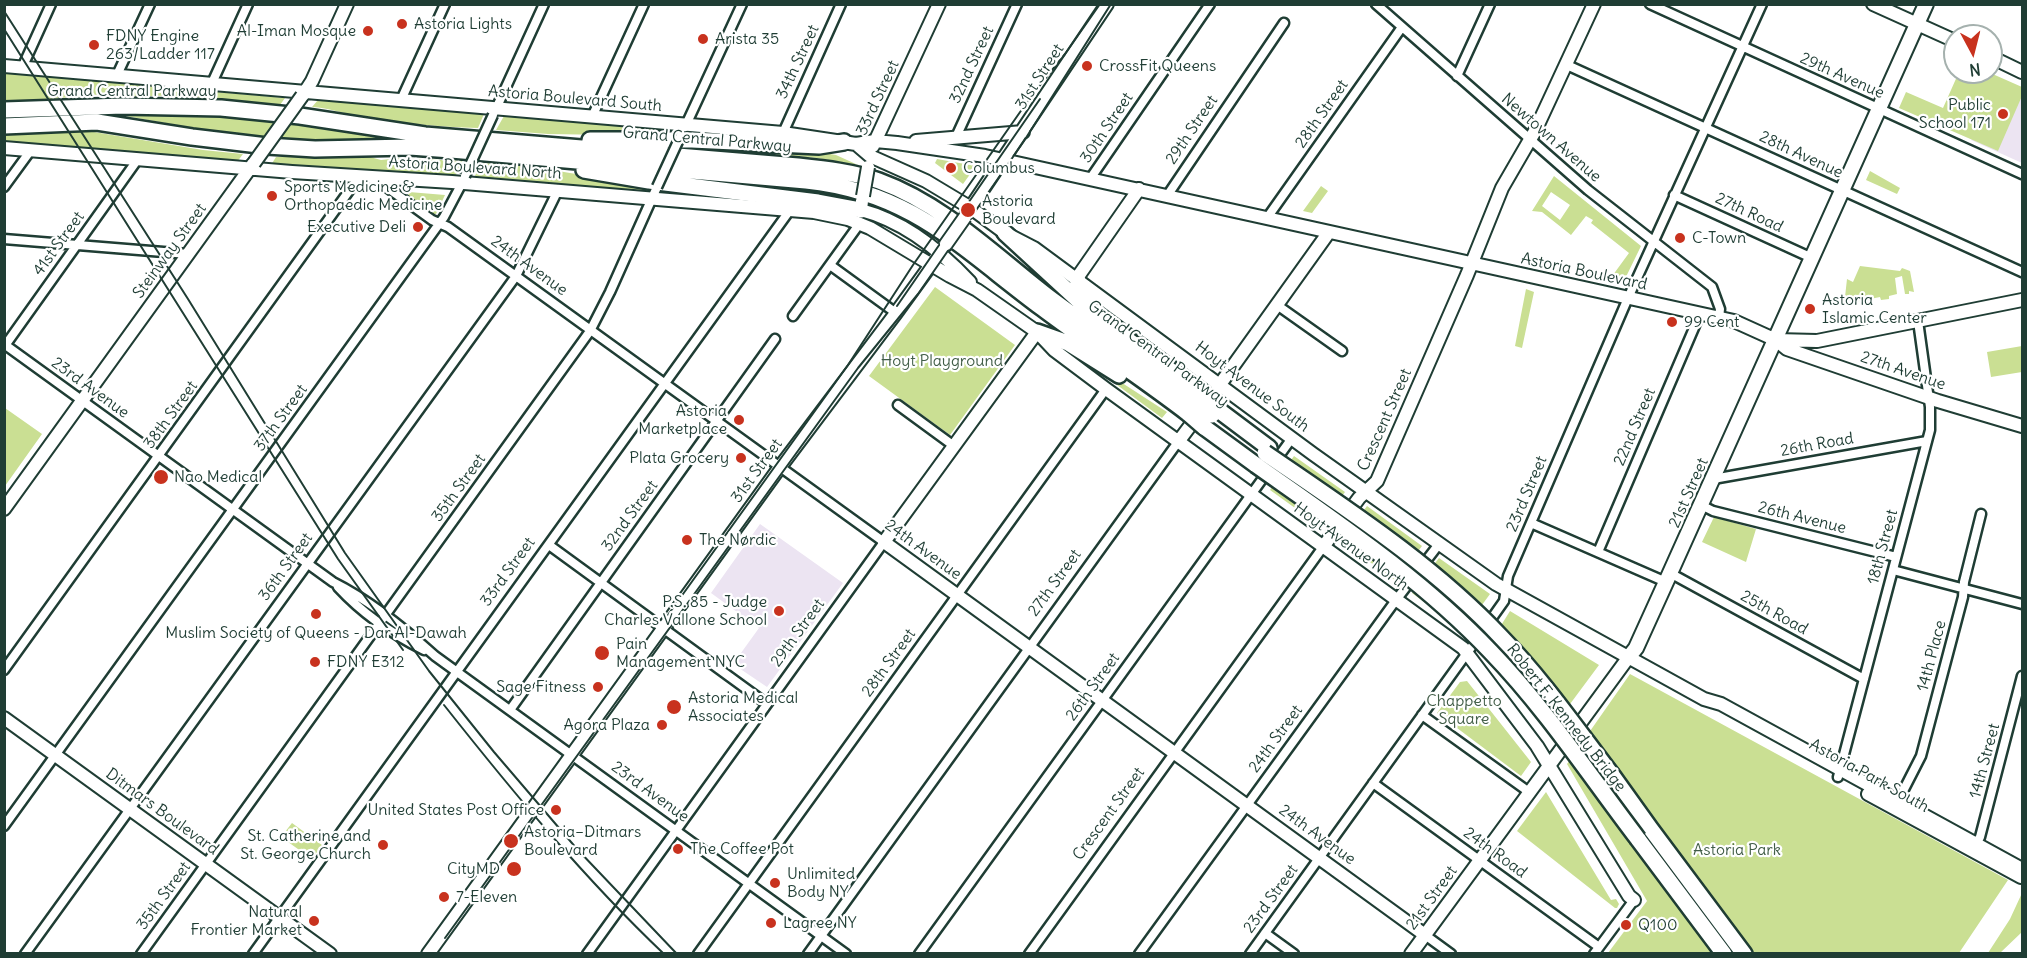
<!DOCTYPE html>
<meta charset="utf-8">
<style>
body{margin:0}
#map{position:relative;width:2027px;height:958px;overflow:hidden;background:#fff;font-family:Delius,sans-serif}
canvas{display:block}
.frame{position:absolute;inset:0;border:6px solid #1f3d34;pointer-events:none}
.north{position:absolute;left:1943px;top:24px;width:60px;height:60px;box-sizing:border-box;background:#fff;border:2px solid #a5b1ae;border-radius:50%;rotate:173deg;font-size:16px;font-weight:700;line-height:24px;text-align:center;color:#1f3d34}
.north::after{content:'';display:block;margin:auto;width:21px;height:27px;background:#c8321e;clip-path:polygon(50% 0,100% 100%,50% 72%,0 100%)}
</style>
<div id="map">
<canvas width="2027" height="958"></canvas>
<div class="frame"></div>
<div class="north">N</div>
</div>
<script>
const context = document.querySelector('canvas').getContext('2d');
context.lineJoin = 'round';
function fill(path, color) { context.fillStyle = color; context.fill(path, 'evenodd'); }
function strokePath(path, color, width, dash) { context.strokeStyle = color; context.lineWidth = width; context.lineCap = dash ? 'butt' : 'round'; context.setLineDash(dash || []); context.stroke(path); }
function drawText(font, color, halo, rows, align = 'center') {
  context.font = font + ' Delius,sans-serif'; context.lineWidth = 4.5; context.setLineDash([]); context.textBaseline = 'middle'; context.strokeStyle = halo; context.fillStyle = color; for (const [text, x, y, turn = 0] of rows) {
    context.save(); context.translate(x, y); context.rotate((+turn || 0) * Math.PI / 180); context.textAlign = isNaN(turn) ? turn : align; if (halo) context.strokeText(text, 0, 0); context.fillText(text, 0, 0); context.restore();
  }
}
const built = new Path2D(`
 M2022,87v76l-51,-23z
 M760,524l83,59 -76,104 -34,-23 26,-36 -48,-35z`);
const green = new Path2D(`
 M1959,72h29l34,15v9l-24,55 -99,-43 7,-16 37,16z
 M5,73l280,25 -5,7c-36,-5 -72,-8 -109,-9 -18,-1 -39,3 -56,-3l-87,8h-23z
 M318,100l166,14 -6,14c-39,-1 -77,-5 -116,-11 -17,-3 -33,-9 -50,-10z
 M108,113l160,3 152,25h-135l-39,-4z
 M504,116l170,15 -2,5 -124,-2 -52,-4z
 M88,131l115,19 40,4 -6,8 -232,-19 -1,-9z
 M686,145l127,6 23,4 22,10 -41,-7 -132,-11z
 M276,157h94l11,3 20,-2 61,3 -7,16 -184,-12z
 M937,159l39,7 -13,18 -28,-21z
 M481,163l41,2 126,21 -3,6 -171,-14z
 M1870,171l30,17 -3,6 -31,-14z
 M1554,176l87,70 -18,37 -13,-4 19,-26 -38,-30 2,-3 -7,-4 -15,19 -29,-23 -10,-1zM1551,192l19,13 -10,15 -18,-14z
 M1321,186l7,5 -16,22 -9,-2z
 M409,192l36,3 -9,19h-3l-25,-18z
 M1860,266l40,5 2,-3 8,3 4,21 -5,-1v3h-4l-3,-18 -7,2 2,16 -8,2v3l-8,1 -1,-3 -25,5 -2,-5h-8l2,-18 6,3z
 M935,287l80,58 -65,90 -81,-59z
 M1526,289l8,3 -12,56 -7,-2z
 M2022,346v26l-31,5 -4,-25z
 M1096,366l71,46 -5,6 -68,-50z
 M5,408l37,26 -37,52 -1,-77z
 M1294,456l51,36 -25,34 -50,-36z
 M1367,506l55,40 -26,35 -55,-40z
 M1714,517l42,12 -10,33 -44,-20z
 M1439,558l51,36 -27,37 -51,-38z
 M1510,611l89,54 -49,66 -63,-83z
 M1630,674l378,206 -49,73h-351l39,-52 -80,-137z
 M1467,681l64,81 -10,14 -84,-63 23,-31z
 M1546,792l65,108 5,-1 3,5 -2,4h-2l-98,-77z
 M292,823l30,22 -10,14 -31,-22z
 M2022,893v39l-22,21h-12l22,-34z`);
const street = new Path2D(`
 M1376,4l212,186 124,97 8,22 -1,9
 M1650,4l372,170
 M1567,65l455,207
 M22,68l29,-64
 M117,75l33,-71
 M1457,76l33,-72
 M212,83l36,-79
 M401,100l44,-96
 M495,111l49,-107
 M592,117l52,-113
 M685,127l57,-123
 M783,133l58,-129
 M956,137l61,-133
 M374,178l58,42 16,7 436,315 -297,412
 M1090,179l120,-175
 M4,187l27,-37
 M1674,195l138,63
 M1167,196l117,-173
 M1267,218l135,-191
 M4,239l184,15
 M830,265l66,48
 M1277,305l65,46
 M793,316l67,-93
 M4,344l329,238c38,19 71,46 102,74l411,298
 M4,347l134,-188
 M898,405l56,41
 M1713,479l214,-38
 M1701,505l12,6 183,46
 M1531,523l135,59
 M549,545l218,159
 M1598,552l102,-238
 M1893,570l129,34
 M1670,573l194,106
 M338,587c24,26 54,47 86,63
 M1487,625l17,-24 4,-25 120,-278 134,-294
 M4,670l355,-493
 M510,710l265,-371
 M1422,715l107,77
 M1838,777l92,-347v-23l-12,-86
 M1373,783l226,164
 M1898,801l23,-45 42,-159 1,-15 17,-68
 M4,826l440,-609 19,-36
 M1974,848l6,-11 42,-161
 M1265,933l29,21
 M1425,935l26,19
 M25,954l491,-678 42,-86
 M141,954l449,-623 20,-39 47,-105
 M253,954l537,-744
 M698,954l408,-565
 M808,954l370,-512
 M919,954l373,-516
 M1029,954l294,-407
 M1139,954l257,-354 43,-56
 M1250,954l230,-319
 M1594,954l40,-54`);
const secondary = new Path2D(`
 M1873,4l82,37
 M1991,57l31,15
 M4,66l779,67 73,11 19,-3 22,2 88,13 749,165 42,19 41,1 205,-41
 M303,95l9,-14 35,-77
 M916,141l107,-9
 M856,144l14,12 56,25 45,27 34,25 29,15 279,206 183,130 208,115 17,5 301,165
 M873,146l66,-142
 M4,148l288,24 160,10 362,30 34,7 22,9 80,48 27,14 60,42 17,18 52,39 357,259 74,98 92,150 5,4
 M862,201l-1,9c42,11 79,40 109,72
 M967,213l140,-209
 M1077,278l62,-89
 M1037,332l-153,210 541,393
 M1776,340l11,9 151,52 84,25
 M1216,390l113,-158
 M1178,442l21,-28
 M4,509l249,-345
 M1323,547l36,-49 18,-17 90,-206 35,-87 33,-57 59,-127
 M4,718l326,236
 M1868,794l153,83
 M428,954l352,-487 116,-154 50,-69
 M1411,954l217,-296`);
const primary = new Path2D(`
 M1628,658l8,-10 30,-66 260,-578`);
const highway = new Path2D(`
 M4,110l119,-4 98,2 79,8 125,19 373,31c28,3 55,6 81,15 66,24 117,76 172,118 47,35 96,69 144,103
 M4,126l93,-4 95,15 75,9 48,3 95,-2 41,3 355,31c106,11 155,67 236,127 48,36 99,69 147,106
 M590,140h102l127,6 25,-4
 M584,170l65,11 169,21 43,8
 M1005,233l112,103
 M1077,278l3,11 9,14
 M1113,327l15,13 74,53
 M1037,332l31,11 51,32
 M1217,409l52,39
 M1204,427l52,38
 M1612,775l38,53 94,126
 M1638,839l86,115`);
const rail = new Path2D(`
 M4,11l184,288 157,254 84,118 65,81 83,97 100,105
 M4,29l334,530 65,91
 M897,306l143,-207
 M665,619l183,-254 65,-100 119,-170 33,-41 35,-50
 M444,705c68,86 140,173 220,249
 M445,938l413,-570 60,-74 106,-153 87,-137`);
const streetBridge = new Path2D(`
 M465,176l28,-61
 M657,187l24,-52`);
const secondaryBridge = new Path2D(`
 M254,163l48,-67
 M863,196l5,-29
 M946,244l19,-27`);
const highwayBridge = new Path2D(`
 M1202,393l17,13
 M1195,402l17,13
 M1189,414l15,13
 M1265,453c83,57 167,111 236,184 41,42 75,91 111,138
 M1256,465c82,58 166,114 235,187 55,57 99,124 147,187`);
const markers = [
 [402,24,6,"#c8321e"],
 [368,31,6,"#c8321e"],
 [703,39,6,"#c8321e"],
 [94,45,6,"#c8321e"],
 [1087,66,6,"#c8321e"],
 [2003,114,6,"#c8321e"],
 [951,168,6,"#c8321e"],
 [272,196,6,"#c8321e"],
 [968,210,8,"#c8321e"],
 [418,227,6,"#c8321e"],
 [1680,238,6,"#c8321e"],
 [1810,309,6,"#c8321e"],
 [1672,322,6,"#c8321e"],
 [739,420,6,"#c8321e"],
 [741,458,6,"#c8321e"],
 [161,477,8,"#c8321e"],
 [687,540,6,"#c8321e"],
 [779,611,6,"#c8321e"],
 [316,614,6,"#c8321e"],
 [602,653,8,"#c8321e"],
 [315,662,6,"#c8321e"],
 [598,687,6,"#c8321e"],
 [674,707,8,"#c8321e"],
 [662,725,6,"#c8321e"],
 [556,810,6,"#c8321e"],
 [511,841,8,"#c8321e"],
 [383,845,6,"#c8321e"],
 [678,849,6,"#c8321e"],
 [514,869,8,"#c8321e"],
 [775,883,6,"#c8321e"],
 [444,897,6,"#c8321e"],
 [314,921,6,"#c8321e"],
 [771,923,6,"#c8321e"],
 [1626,925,6,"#c8321e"]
];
const poiNames = [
 ["Astoria Lights",414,24],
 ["Al-Iman Mosque",356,31,"right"],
 ["FDNY Engine",106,36],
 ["263/Ladder 117",106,54],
 ["Arista 35",715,39],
 ["CrossFit Queens",1099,66],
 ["Public",1991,105,"right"],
 ["School 171",1991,123,"right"],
 ["Columbus",963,168],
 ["Sports Medicine &",284,187],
 ["Orthopaedic Medicine",284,205],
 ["Astoria",982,201],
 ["Boulevard",982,219],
 ["Executive Deli",406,227,"right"],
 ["C-Town",1692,238],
 ["Astoria",1822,300],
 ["Islamic Center",1822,318],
 ["99 Cent",1684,322],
 ["Astoria",727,411,"right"],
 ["Marketplace",727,429,"right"],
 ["Plata Grocery",729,458,"right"],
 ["Nao Medical",174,477],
 ["The Nørdic",699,540],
 ["P.S. 85 - Judge",767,602,"right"],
 ["Charles Vallone School",767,620,"right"],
 ["Muslim Society of Queens - Dar Al-Dawah",316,633,"center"],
 ["Pain",616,644],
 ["Management NYC",616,662],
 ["FDNY E312",327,662],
 ["Sage Fitness",586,687,"right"],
 ["Astoria Medical",688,698],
 ["Associates",688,716],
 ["Agora Plaza",650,725,"right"],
 ["United States Post Office",544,810,"right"],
 ["Astoria–Ditmars",524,832],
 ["Boulevard",524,850],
 ["St. Catherine and",371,836,"right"],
 ["St. George Church",371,854,"right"],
 ["The Coffee Pot",690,849],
 ["CityMD",500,869,"right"],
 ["Unlimited",787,874],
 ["Body NY",787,892],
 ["7-Eleven",456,897],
 ["Natural",302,912,"right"],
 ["Frontier Market",302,930,"right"],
 ["Lagree NY",783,923],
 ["Q100",1638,925]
];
const streetNames = [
 ["34th Street",798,62,-65],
 ["32nd Street",972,65,-65],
 ["29th Avenue",1842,76,24],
 ["31st Street",1040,77,-57],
 ["Grand Central Parkway",132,91],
 ["33rd Street",878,98,-65],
 ["Astoria Boulevard South",575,99,5],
 ["28th Street",1322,114,-55],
 ["30th Street",1107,128,-56],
 ["29th Street",1192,130,-56],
 ["Newtown Avenue",1551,138,41],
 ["Grand Central Parkway",707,140,5],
 ["28th Avenue",1801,155,25],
 ["Astoria Boulevard North",475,168,4],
 ["27th Road",1749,213,25],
 ["41st Street",59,244,-54],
 ["Steinway Street",170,251,-54],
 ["24th Avenue",529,266,36],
 ["Astoria Boulevard",1584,272,12],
 ["Grand Central Parkway",1158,354,36],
 ["27th Avenue",1903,371,19],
 ["Hoyt Avenue South",1252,387,37],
 ["23rd Avenue",90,388,36],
 ["38th Street",171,415,-54],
 ["37th Street",281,418,-54],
 ["Crescent Street",1385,420,-66],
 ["22nd Street",1635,427,-67],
 ["26th Road",1817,445,-10],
 ["31st Street",757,471,-54],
 ["35th Street",459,488,-54],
 ["21st Street",1689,493,-66],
 ["23rd Street",1527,494,-67],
 ["32nd Street",630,516,-54],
 ["26th Avenue",1802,518,14],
 ["Hoyt Avenue North",1351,547,36],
 ["18th Street",1883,547,-75],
 ["24th Avenue",923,550,36],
 ["36th Street",286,567,-54],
 ["33rd Street",508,572,-54],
 ["27th Street",1055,583,-54],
 ["25th Road",1774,613,29],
 ["29th Street",798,633,-54],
 ["14th Place",1932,656,-75],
 ["28th Street",889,663,-54],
 ["26th Street",1093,687,-54],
 ["Robert F. Kennedy Bridge",1566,718,52],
 ["24th Street",1276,739,-54],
 ["14th Street",1985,761,-75],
 ["Astoria Park South",1869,776,29],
 ["23rd Avenue",650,792,36],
 ["Ditmars Boulevard",162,812,36],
 ["Crescent Street",1109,814,-54],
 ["24th Avenue",1317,835,36],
 ["24th Road",1495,853,36],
 ["35th Street",164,896,-54],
 ["21st Street",1432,898,-54],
 ["23rd Street",1271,899,-54]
];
const parkNames = [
 ["Hoyt Playground",942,361],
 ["Chappetto",1464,701],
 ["Square",1464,719],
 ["Astoria Park",1737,850]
];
fill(built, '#ece4f2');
fill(green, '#cadf93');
strokePath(street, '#1f3d34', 13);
strokePath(secondary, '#1f3d34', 16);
strokePath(primary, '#1f3d34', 18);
strokePath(highway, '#1f3d34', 20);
strokePath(street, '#fff', 8);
strokePath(secondary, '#fff', 12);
strokePath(primary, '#fff', 14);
strokePath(highway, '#fff', 15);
strokePath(rail, '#1f3d34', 2);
strokePath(streetBridge, '#1f3d34', 13, []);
strokePath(secondaryBridge, '#1f3d34', 16, []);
strokePath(highwayBridge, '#1f3d34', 20, []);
strokePath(streetBridge, '#fff', 8);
strokePath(secondaryBridge, '#fff', 12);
strokePath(highwayBridge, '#fff', 15);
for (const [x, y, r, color] of markers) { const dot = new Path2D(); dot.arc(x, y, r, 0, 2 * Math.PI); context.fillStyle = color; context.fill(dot); strokePath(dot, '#fff', 2); }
drawText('16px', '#1f3d34', '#fff', poiNames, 'left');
drawText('16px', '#1f3d34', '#fff', streetNames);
drawText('16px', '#415d47', '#fff', parkNames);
</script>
